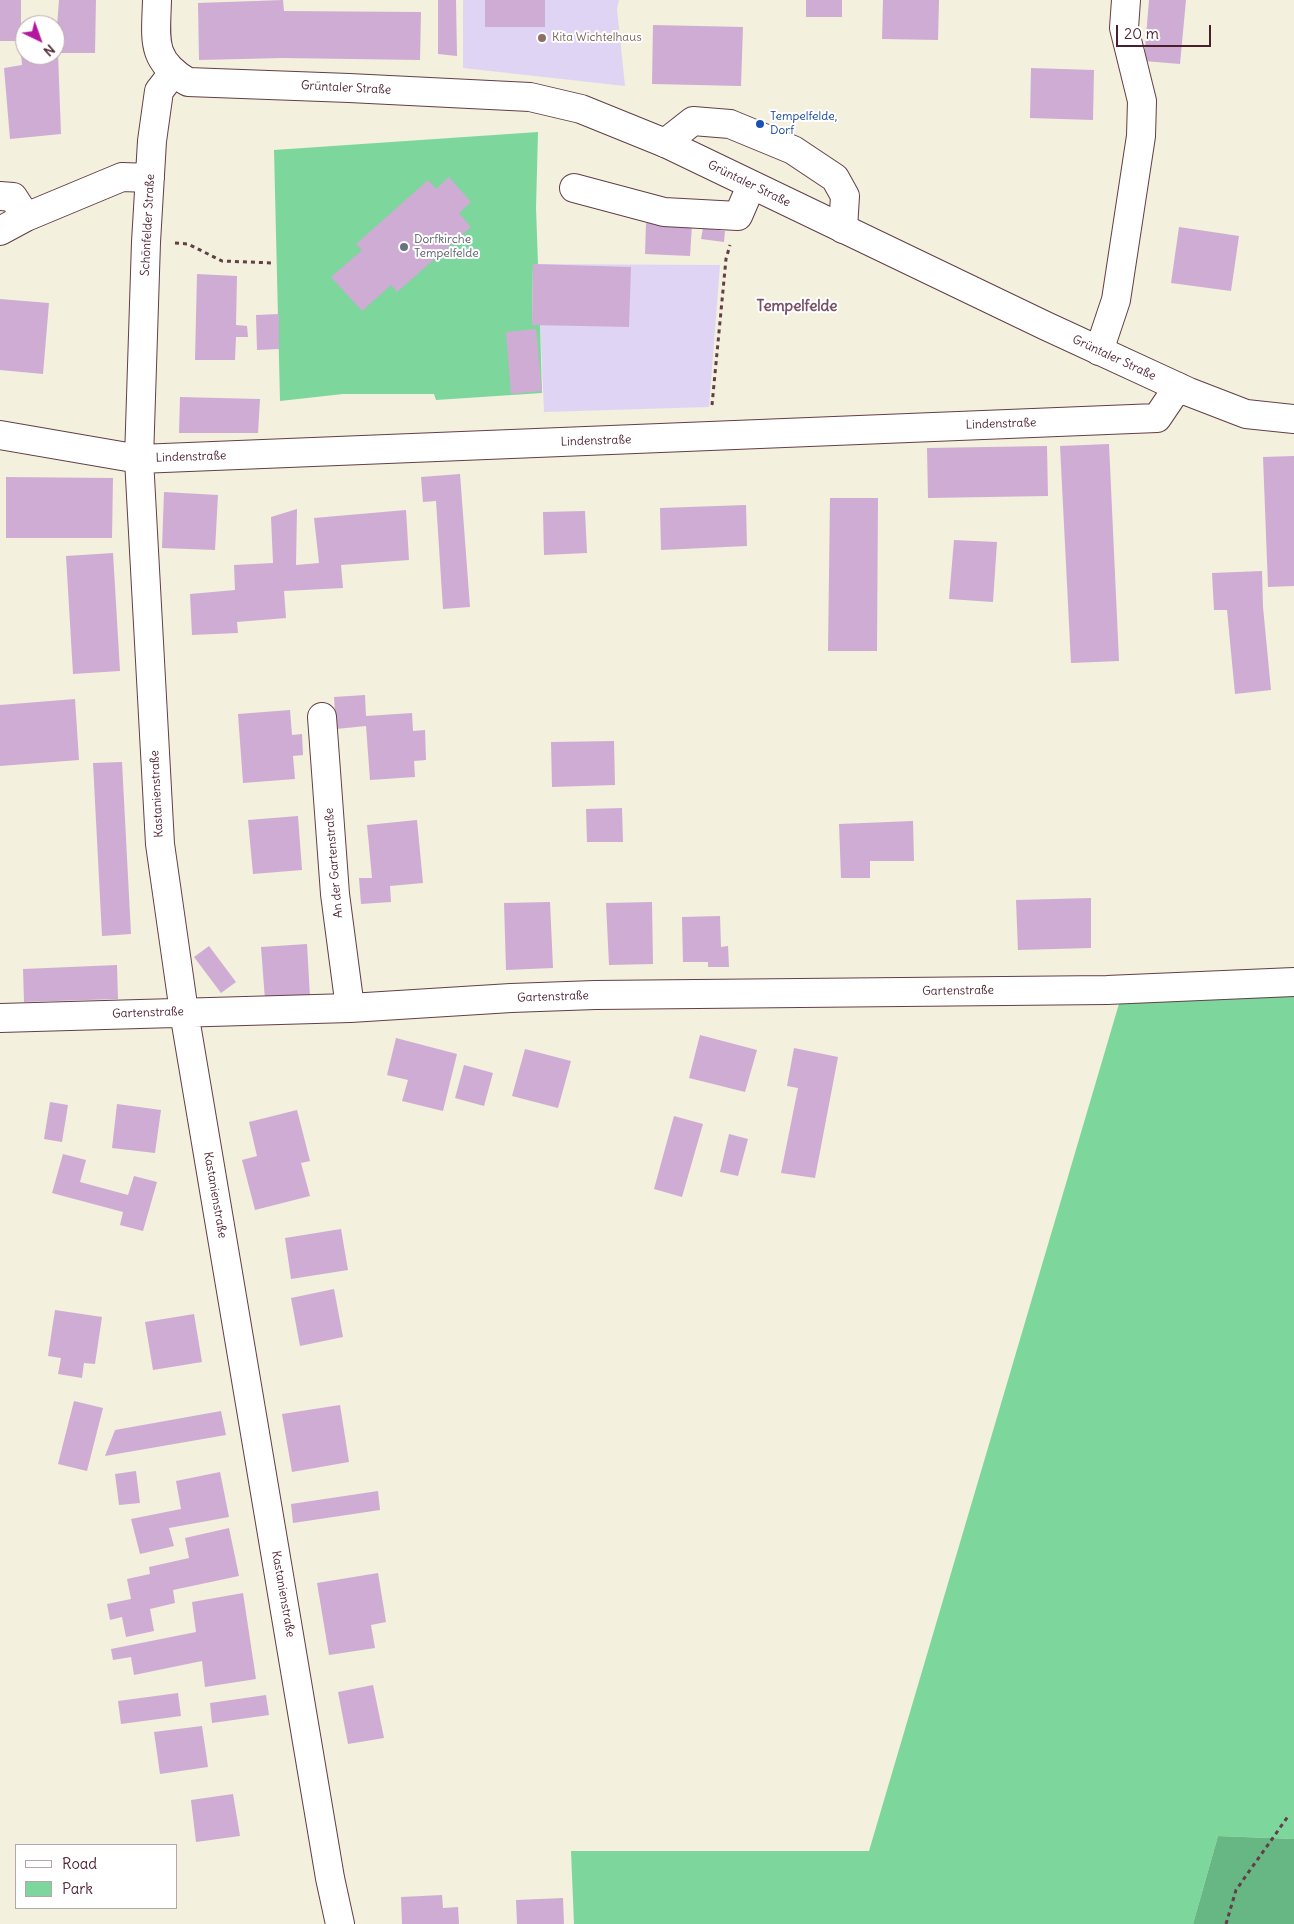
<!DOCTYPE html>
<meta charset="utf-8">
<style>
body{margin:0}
#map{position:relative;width:1294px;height:1924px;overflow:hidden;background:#f3f0de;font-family:Delius,sans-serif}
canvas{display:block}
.legend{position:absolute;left:15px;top:1844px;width:162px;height:65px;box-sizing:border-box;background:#fff;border:1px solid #b7a5aa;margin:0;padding:6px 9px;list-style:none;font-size:15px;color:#4a1f2b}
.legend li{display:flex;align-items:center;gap:10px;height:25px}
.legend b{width:25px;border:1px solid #b7a5aa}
.north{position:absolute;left:15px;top:15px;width:50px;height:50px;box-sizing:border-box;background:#fff;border:1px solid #b7a5aa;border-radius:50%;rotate:138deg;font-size:14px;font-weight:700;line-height:20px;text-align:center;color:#4a1f2b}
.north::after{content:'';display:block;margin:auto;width:18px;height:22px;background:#b5179e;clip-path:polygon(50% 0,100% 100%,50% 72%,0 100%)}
.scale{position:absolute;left:1116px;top:25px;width:95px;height:22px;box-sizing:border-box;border:2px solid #4a1f2b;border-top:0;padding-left:6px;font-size:15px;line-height:18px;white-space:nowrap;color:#4a1f2b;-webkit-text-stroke:4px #fff;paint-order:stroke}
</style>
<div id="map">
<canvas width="1294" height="1924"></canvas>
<ul class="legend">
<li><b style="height:6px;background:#fff"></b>Road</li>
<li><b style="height:14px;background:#7dd69c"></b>Park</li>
</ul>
<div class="north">N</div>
<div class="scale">20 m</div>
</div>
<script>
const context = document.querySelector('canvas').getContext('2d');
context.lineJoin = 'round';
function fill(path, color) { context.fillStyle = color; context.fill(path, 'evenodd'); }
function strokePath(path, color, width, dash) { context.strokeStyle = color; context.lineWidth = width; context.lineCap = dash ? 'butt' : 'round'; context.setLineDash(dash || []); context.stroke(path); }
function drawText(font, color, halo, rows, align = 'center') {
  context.font = font + ' Delius,sans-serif'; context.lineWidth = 4; context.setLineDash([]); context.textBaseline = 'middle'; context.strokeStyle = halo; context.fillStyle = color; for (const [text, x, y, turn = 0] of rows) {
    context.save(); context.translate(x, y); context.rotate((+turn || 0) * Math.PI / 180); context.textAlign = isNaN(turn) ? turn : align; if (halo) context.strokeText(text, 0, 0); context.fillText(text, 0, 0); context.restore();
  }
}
const built = new Path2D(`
 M463,0h156l-2,9 8,77 -162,-18z
 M533,264l187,1 -11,142 -165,5 -4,-87h-8z`);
const green = new Path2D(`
 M538,132l-2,76 2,56h-5l-1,60 8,1 2,68 -106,7 -2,-6h-91l-63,7 -6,-251z
 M1294,994v845l-76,-3 -25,88h-619l-3,-73h298l252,-854z`);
const forest = new Path2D(`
 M1218,1836l76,3v85h-101z`);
const building = new Path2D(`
 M0,0h21v27h4v28h30v-29h2l2,-26h37l-1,53h-37l3,81 -51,5 -6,-71 18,-3 -2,-24h-20z
 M283,0l1,11 137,1 -1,48 -137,-2 -84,2 -1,-57z
 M438,0h18l1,56 -19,-2z
 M485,0h60v27h-60z
 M806,0h36v17h-36z
 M883,0h56l-1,40 -56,-1z
 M1149,0h37l-6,64 -36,-3z
 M653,25l90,2 -2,59 -89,-2z
 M1031,68l63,2 -1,50 -63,-2z
 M449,177l22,25 -12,11 12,14 -74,65 -6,-7 -29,26 -31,-34 31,-27 -6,-6 72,-64 8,9z
 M646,223l46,2 -2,31 -45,-2z
 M1179,227l60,9 -8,55 -60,-8z
 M703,228l22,3 -1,11 -23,-3z
 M533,264l98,3 -2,60 -97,-2z
 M197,274l40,2 -1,49 11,1 1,11h-12l-1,23h-40z
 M0,299l49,4 -6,71 -43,-4z
 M279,314v35l-22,1 -1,-35z
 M536,329l6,62 -31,3 -5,-62z
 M180,397l80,2 -2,34h-79z
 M1109,444l10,217 -48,2 -11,-217z
 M1047,446l1,50 -120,2 -1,-50z
 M1294,456v130l-26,1 -5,-130z
 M460,474l10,133 -27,2 -7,-108 -13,1 -2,-25z
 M6,477l107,1 -1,60h-106z
 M164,492l54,3 -3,55 -53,-2z
 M830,498h48l-1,153h-49z
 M746,505l1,41 -86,4 -1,-42z
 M297,509l-1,56 23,-2 -5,-45 92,-8 3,50 -68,5 2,23 -59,3 2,27 -49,4 1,11 -46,2 -2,-41 45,-4 -1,-25 39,-2 -2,-46z
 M585,511l2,42 -43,2 -1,-43z
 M954,540l43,2 -4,60 -44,-3z
 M113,553l7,118 -47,3 -7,-118z
 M1262,571l1,36 8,83 -36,4 -8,-84h-13l-2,-37z
 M365,695l1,21 46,-3 1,18 12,-1 1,30 -12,1 1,16 -45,3 -4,-54 -30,3 -2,-32z
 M75,699l4,61 -79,6v-61z
 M290,710l2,25 10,-1 1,21 -10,1 2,23 -52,4 -5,-69z
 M614,741l1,44 -63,2 -1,-45z
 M122,762l9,172 -29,2 -9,-173z
 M622,808l1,34h-36l-1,-33z
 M298,816l4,54 -49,4 -5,-54z
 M417,820l6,63 -33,3 1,16 -30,2 -2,-26h13l-5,-53z
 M913,821l1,40h-44v17h-29l-2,-54z
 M1091,898v50l-73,2 -2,-50z
 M550,902l3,66 -47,2 -2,-67z
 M652,902l1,62 -44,1 -3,-62z
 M720,916l1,31 7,-1 1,21h-21v-5h-25l-1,-45z
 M307,944l3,53 -45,3 -4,-53z
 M209,946l27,36 -15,11 -27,-36z
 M117,965l1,34 -94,3 -1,-33z
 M700,1035l57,15 -12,42 -56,-14z
 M396,1038l61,16 -14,57 -41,-10 6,-21 -21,-5z
 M794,1048l44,9 -23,121 -34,-5 17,-85 -11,-2z
 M525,1049l46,12 -13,47 -46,-12z
 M464,1065l29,8 -9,33 -29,-8z
 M50,1102l18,3 -6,37 -18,-3z
 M117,1104l44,6 -6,43 -43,-5z
 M297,1110l13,51 -9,2 9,33 -55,14 -13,-50 15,-4 -8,-34z
 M674,1116l29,8 -21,73 -28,-8z
 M729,1134l19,5 -10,37 -18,-4z
 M63,1154l23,6 -6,22 48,13 6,-19 23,6 -14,49 -23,-6 3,-13 -71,-19z
 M341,1229l7,41 -57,9 -6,-41z
 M334,1289l9,48 -43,9 -9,-48z
 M55,1310l47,7 -7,47 -11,-1 -2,15 -24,-4 3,-16 -13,-2z
 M194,1314l8,48 -49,8 -8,-48z
 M74,1401l29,7 -16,63 -29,-7z
 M340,1405l9,57 -57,10 -10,-58z
 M221,1411l5,24 -121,21 10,-26z
 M136,1471l4,32 -21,2 -4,-31z
 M220,1472l9,45 -60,11 5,18 -34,8 -9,-35 50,-10 -5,-28z
 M378,1491l2,19 -87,13 -2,-19z
 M229,1528l10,48 -66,14 2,13 -25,6 4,22 -28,6 -4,-20 -12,3 -3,-16 24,-5 -4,-20 23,-5 -1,-7 40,-9 -4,-20z
 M378,1573l8,49 -15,3 4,23 -46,7 -12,-72z
 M243,1593l13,86 -51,8 -3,-26 -68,14 -3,-18 -18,3 -2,-11 85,-17 -4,-30z
 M373,1685l11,53 -36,6 -10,-52z
 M178,1693l3,23 -60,8 -3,-23z
 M266,1695l3,20 -57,8 -2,-20z
 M202,1726l6,41 -48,7 -6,-42z
 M233,1794l7,42 -44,6 -5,-42z
 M442,1895l1,13 15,-1 1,17h-57l-1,-27z
 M563,1898l1,26h-47l-1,-24z`);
const path = new Path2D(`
 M175,243l13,1 34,17 52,2
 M712,405l14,-146 4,-14
 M1226,1924l10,-34 53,-75`);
const minor = new Path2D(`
 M173,73l-14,18 -7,50 -6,101 -7,217 21,385 24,168 146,866 10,46
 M665,143l28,-22 37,3 63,26 42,28 10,18 -2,33
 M574,188l90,24 74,4 13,-30
 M0,196l13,1 13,20
 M0,231l26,-14 96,-40 28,1
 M1099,351l17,-51 25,-164 1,-35 -18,-73 2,-28
 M0,435l139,24 1018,-41 21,-31
 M322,717l13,177 15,114
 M0,1018l350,-10 161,-10 84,-3 512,-5 187,-8`);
const major = new Path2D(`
 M157,0c-1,39 -7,60 31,82l161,6 181,9 51,12 84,34 381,183 143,66 57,22 48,5`);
const markers = [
 [542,38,5,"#8d6e63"],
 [760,124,5,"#1a4fb4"],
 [404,247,5,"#6b7280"]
];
const educationNames = [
 ["Kita Wichtelhaus",552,38]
];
const streetNames = [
 ["Grüntaler Straße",346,88,3],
 ["Grüntaler Straße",749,184,26],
 ["Schönfelder Straße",148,225,-87],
 ["Grüntaler Straße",1114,358,25],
 ["Lindenstraße",1001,424,-2],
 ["Lindenstraße",596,441,-2],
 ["Lindenstraße",191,457,-2],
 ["Kastanienstraße",157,794,-93],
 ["An der Gartenstraße",334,863,-95],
 ["Gartenstraße",958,991,-1],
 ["Gartenstraße",553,997,-2],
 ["Gartenstraße",148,1013,-2],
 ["Kastanienstraße",215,1195,80],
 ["Kastanienstraße",283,1594,80]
];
const transitNames = [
 ["Tempelfelde,",770,117],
 ["Dorf",770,131]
];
const worshipNames = [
 ["Dorfkirche",414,240],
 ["Tempelfelde",414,254]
];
const quarterNames = [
 ["Tempelfelde",797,307]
];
fill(built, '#e0d4f4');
fill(green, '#7dd69c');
fill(forest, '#66b784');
fill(building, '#cfacd4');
strokePath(minor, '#633e46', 30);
strokePath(major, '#633e46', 30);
strokePath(path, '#633e46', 3, [4, 4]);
strokePath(minor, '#fff', 28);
strokePath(major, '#fff', 28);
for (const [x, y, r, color] of markers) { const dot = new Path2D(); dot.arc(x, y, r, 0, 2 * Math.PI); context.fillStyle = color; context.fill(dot); strokePath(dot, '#fff', 2); }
drawText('12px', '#785e54', '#fff', educationNames, 'left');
drawText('12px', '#4a1f2b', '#fff', streetNames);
drawText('12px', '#164399', '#fff', transitNames, 'left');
drawText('12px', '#5b616d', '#fff', worshipNames, 'left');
drawText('bold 15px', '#795066', '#fff', quarterNames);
</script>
